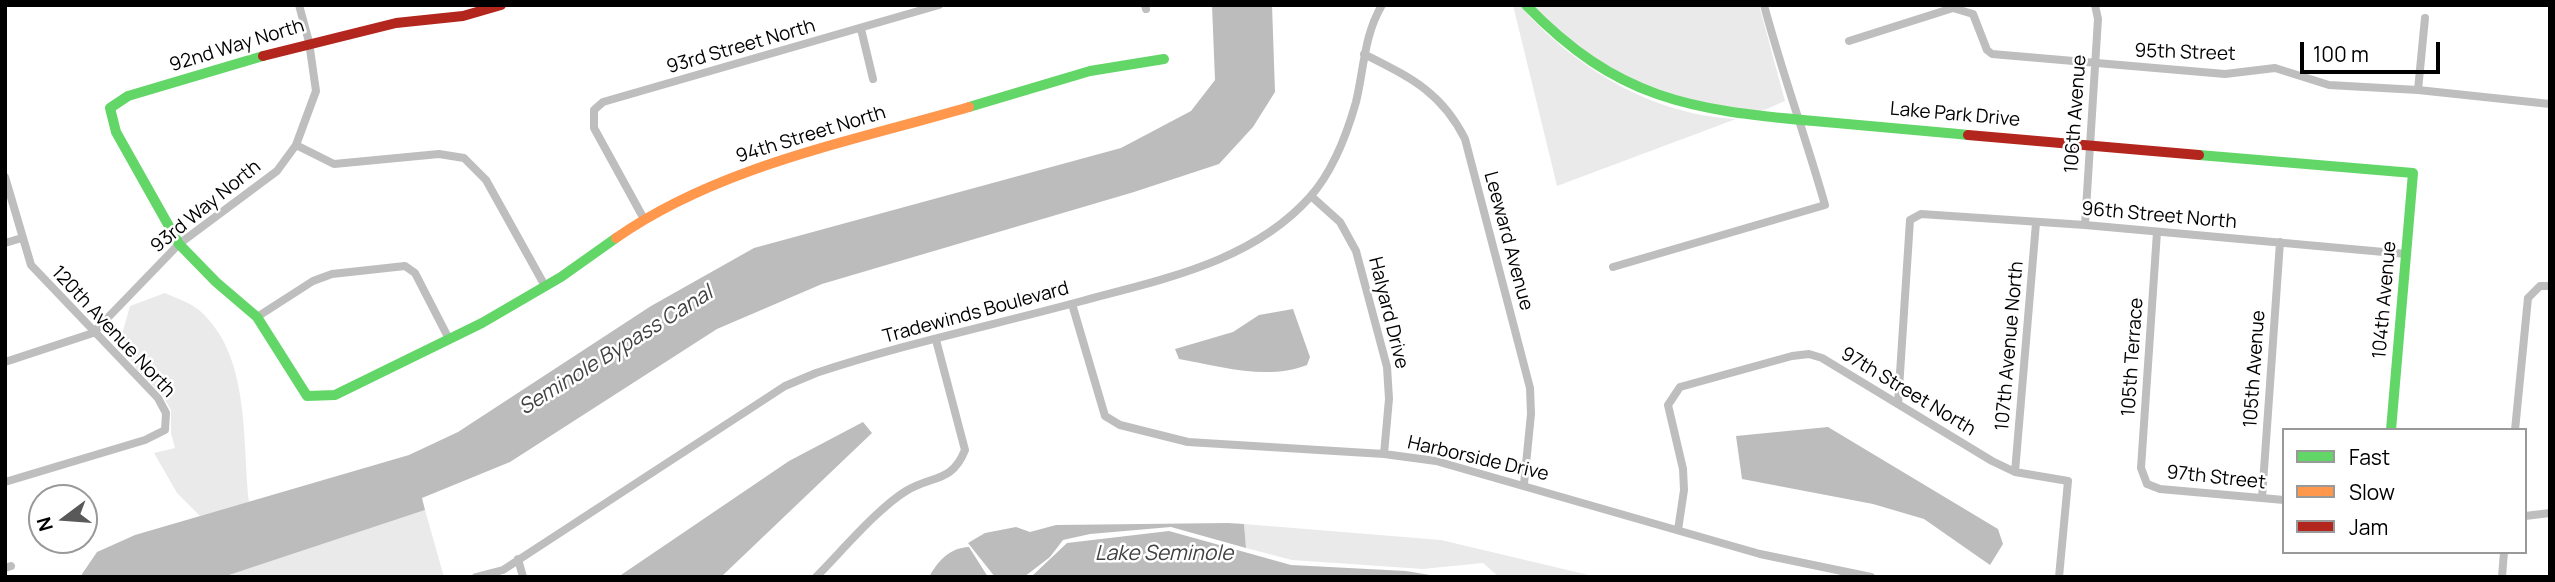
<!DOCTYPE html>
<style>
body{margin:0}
#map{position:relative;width:2555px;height:582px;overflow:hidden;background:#fff;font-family:Manrope,sans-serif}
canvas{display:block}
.frame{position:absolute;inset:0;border:7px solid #000;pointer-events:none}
.legend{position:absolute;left:2282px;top:428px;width:245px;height:126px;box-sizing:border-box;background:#fff;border:2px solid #999;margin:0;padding:9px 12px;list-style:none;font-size:21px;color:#000}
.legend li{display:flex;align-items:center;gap:14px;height:35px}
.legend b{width:35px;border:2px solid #999}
.north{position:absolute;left:28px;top:484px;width:70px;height:70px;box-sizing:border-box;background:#fff;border:2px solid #999;border-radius:50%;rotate:254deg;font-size:19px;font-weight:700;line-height:28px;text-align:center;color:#000}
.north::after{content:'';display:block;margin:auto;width:24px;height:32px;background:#595959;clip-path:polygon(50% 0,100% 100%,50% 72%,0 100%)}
.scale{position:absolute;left:2300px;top:42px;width:140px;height:32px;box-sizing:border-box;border:4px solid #000;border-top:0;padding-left:9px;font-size:21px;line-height:24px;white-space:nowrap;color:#000;-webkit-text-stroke:5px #fff;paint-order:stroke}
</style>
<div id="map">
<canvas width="2555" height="582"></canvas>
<div class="frame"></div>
<ul class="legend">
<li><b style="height:9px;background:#63d668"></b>Fast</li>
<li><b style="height:9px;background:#ff974d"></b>Slow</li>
<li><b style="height:9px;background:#b3261e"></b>Jam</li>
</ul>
<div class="north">N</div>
<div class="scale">100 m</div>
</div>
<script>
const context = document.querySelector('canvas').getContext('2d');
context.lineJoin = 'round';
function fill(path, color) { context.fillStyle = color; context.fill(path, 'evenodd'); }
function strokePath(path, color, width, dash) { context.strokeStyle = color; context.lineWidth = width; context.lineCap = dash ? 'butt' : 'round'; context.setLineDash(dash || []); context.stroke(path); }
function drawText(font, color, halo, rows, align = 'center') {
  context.font = font + ' Manrope,sans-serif'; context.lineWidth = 5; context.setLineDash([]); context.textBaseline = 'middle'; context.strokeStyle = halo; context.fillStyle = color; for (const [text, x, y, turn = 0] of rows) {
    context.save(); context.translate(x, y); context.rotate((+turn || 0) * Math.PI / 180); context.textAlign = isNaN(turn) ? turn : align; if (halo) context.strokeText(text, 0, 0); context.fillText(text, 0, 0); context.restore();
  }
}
const green = new Path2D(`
 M1513,5h6c55,62 132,110 217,114l-179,67z
 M1533,5h226l26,96c-8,3 -16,8 -25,10 -11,2 -26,-1 -37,-3 -73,-11 -141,-48 -190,-103z
 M165,293c11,5 25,10 34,17 52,45 43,130 50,192l-49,14 -23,-23 -23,-40 21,-5 -4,-15v-23l-8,-14 -26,-26 -17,-29 10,-35z
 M425,510l19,67h-221z
 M1244,524l197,16 156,37h-98l-16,-14 -60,6 -131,-9 -46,-12z`);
const water = new Path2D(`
 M1212,5h60l3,87 -22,35 -34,37 -85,28 -312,92 -105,45 -207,133 -88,36 3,12 -202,67h-143l17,-25 38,-17 274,-80 49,-23 193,-126 103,-58 367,-100 70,-37 24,-31z
 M1293,309l17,48 -3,8c-40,16 -88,1 -128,-6l-4,-10 58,-17 26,-17z
 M863,422l9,11 -151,144h-103l171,-116z
 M1828,427l170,102 5,15 -13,21 -66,-46 -51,-15 -131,-25 -6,-43z
 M1228,523l16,1 2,24 -75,-21 -81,7 -27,6 -13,17 -26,20h-29l-27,-34 17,-10 31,-6 14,5 26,-7z
 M1169,531l122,34 115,6 36,6h-411l36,-34z
 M969,547l19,30h-59c9,-16 20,-29 40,-30z`);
const street = new Path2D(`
 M1145,5l1,4
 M861,29l12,50
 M1849,41l104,-33 20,6 14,36 5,4 233,20 50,-6 54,17 89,5 132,14
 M1364,54c45,23 77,37 101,85l65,249 1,26 -7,70
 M2418,90l7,-72
 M296,145l38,19 105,-10 25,4 22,22 59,106
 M5,177l26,88 127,133 8,15 -1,17 -20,10 -140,42
 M1311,196l29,26 16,29 31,116 2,32 -5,55
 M644,219l-50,-91v-18l9,-8 336,-97
 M2085,225l13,-206 -3,-14
 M2157,232l-16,236 6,16 13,5 124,11
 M5,243l17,-5
 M1613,267l212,-62c-19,-67 -43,-132 -61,-200
 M1072,304l33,112 15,9 68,17 196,12 52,7 324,93 111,23
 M257,317l56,-36 19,-7 73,-8 10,7 34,66
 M5,362l88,-29 86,-89 98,-73 19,-26 20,-54 -7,-49 -10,-37
 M1898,404l12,-184 11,-6 164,11 321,29
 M2515,430l13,-132 12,-12h10
 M2015,472l21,-249
 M2262,498l18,-256
 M2525,516l25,-3
 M1678,530l6,-40 -1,-21 -15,-64 12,-18 112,-31 17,-2 13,4 170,103 23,11 53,9 -9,96
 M518,559l5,18
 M5,568l6,-2
 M476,577l27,-7 282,-184 31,-13c87,-29 178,-48 266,-72 81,-22 170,-39 228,-104 23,-26 37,-63 46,-95 8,-33 8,-67 26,-97
 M816,577c25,-25 62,-69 90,-86 26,-16 46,-8 59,-41l-29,-110
 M2502,577l2,-25`);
const fast = new Path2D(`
 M1526,5c91,94 163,105 288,116 52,5 103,9 154,14
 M263,56l-135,40 -18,12 6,24 63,112 37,38 41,35 50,79 28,-1 147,-72 79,-46 55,-39
 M969,107l121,-36 74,-12
 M2199,155l214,18 -22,257`);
const slow = new Path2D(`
 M616,238c103,-72 234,-96 353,-131`);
const jam = new Path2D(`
 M263,56l133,-33 67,-7 38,-11
 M1968,135l231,20`);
const streetNames = [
 ["92nd Way North",237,46,-17],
 ["93rd Street North",741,47,-16],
 ["95th Street",2185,53,2],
 ["106th Avenue",2076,114,-86],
 ["Lake Park Drive",1955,115,5],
 ["94th Street North",811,135,-17],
 ["93rd Way North",206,207,-39],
 ["96th Street North",2159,216,5],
 ["Leeward Avenue",1508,241,75],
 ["104th Avenue",2385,300,-85],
 ["Tradewinds Boulevard",976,313,-15],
 ["Halyard Drive",1388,313,76],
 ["120th Avenue North",113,332,47],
 ["107th Avenue North",2010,346,-85],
 ["105th Terrace",2133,357,-86],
 ["105th Avenue",2255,369,-86],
 ["97th Street North",1908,392,31],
 ["Harborside Drive",1478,459,13],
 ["97th Street",2216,478,6]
];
const waterNames = [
 ["Seminole Bypass Canal",616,351,-32],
 ["Lake Seminole",1164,554]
];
fill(green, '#eaeaea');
fill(water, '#bcbcbc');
strokePath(street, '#bebebe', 8);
strokePath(fast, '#63d668', 10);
strokePath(slow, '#ff974d', 10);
strokePath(jam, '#b3261e', 10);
drawText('19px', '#000', '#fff', streetNames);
drawText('italic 21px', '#414141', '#fff', waterNames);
</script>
